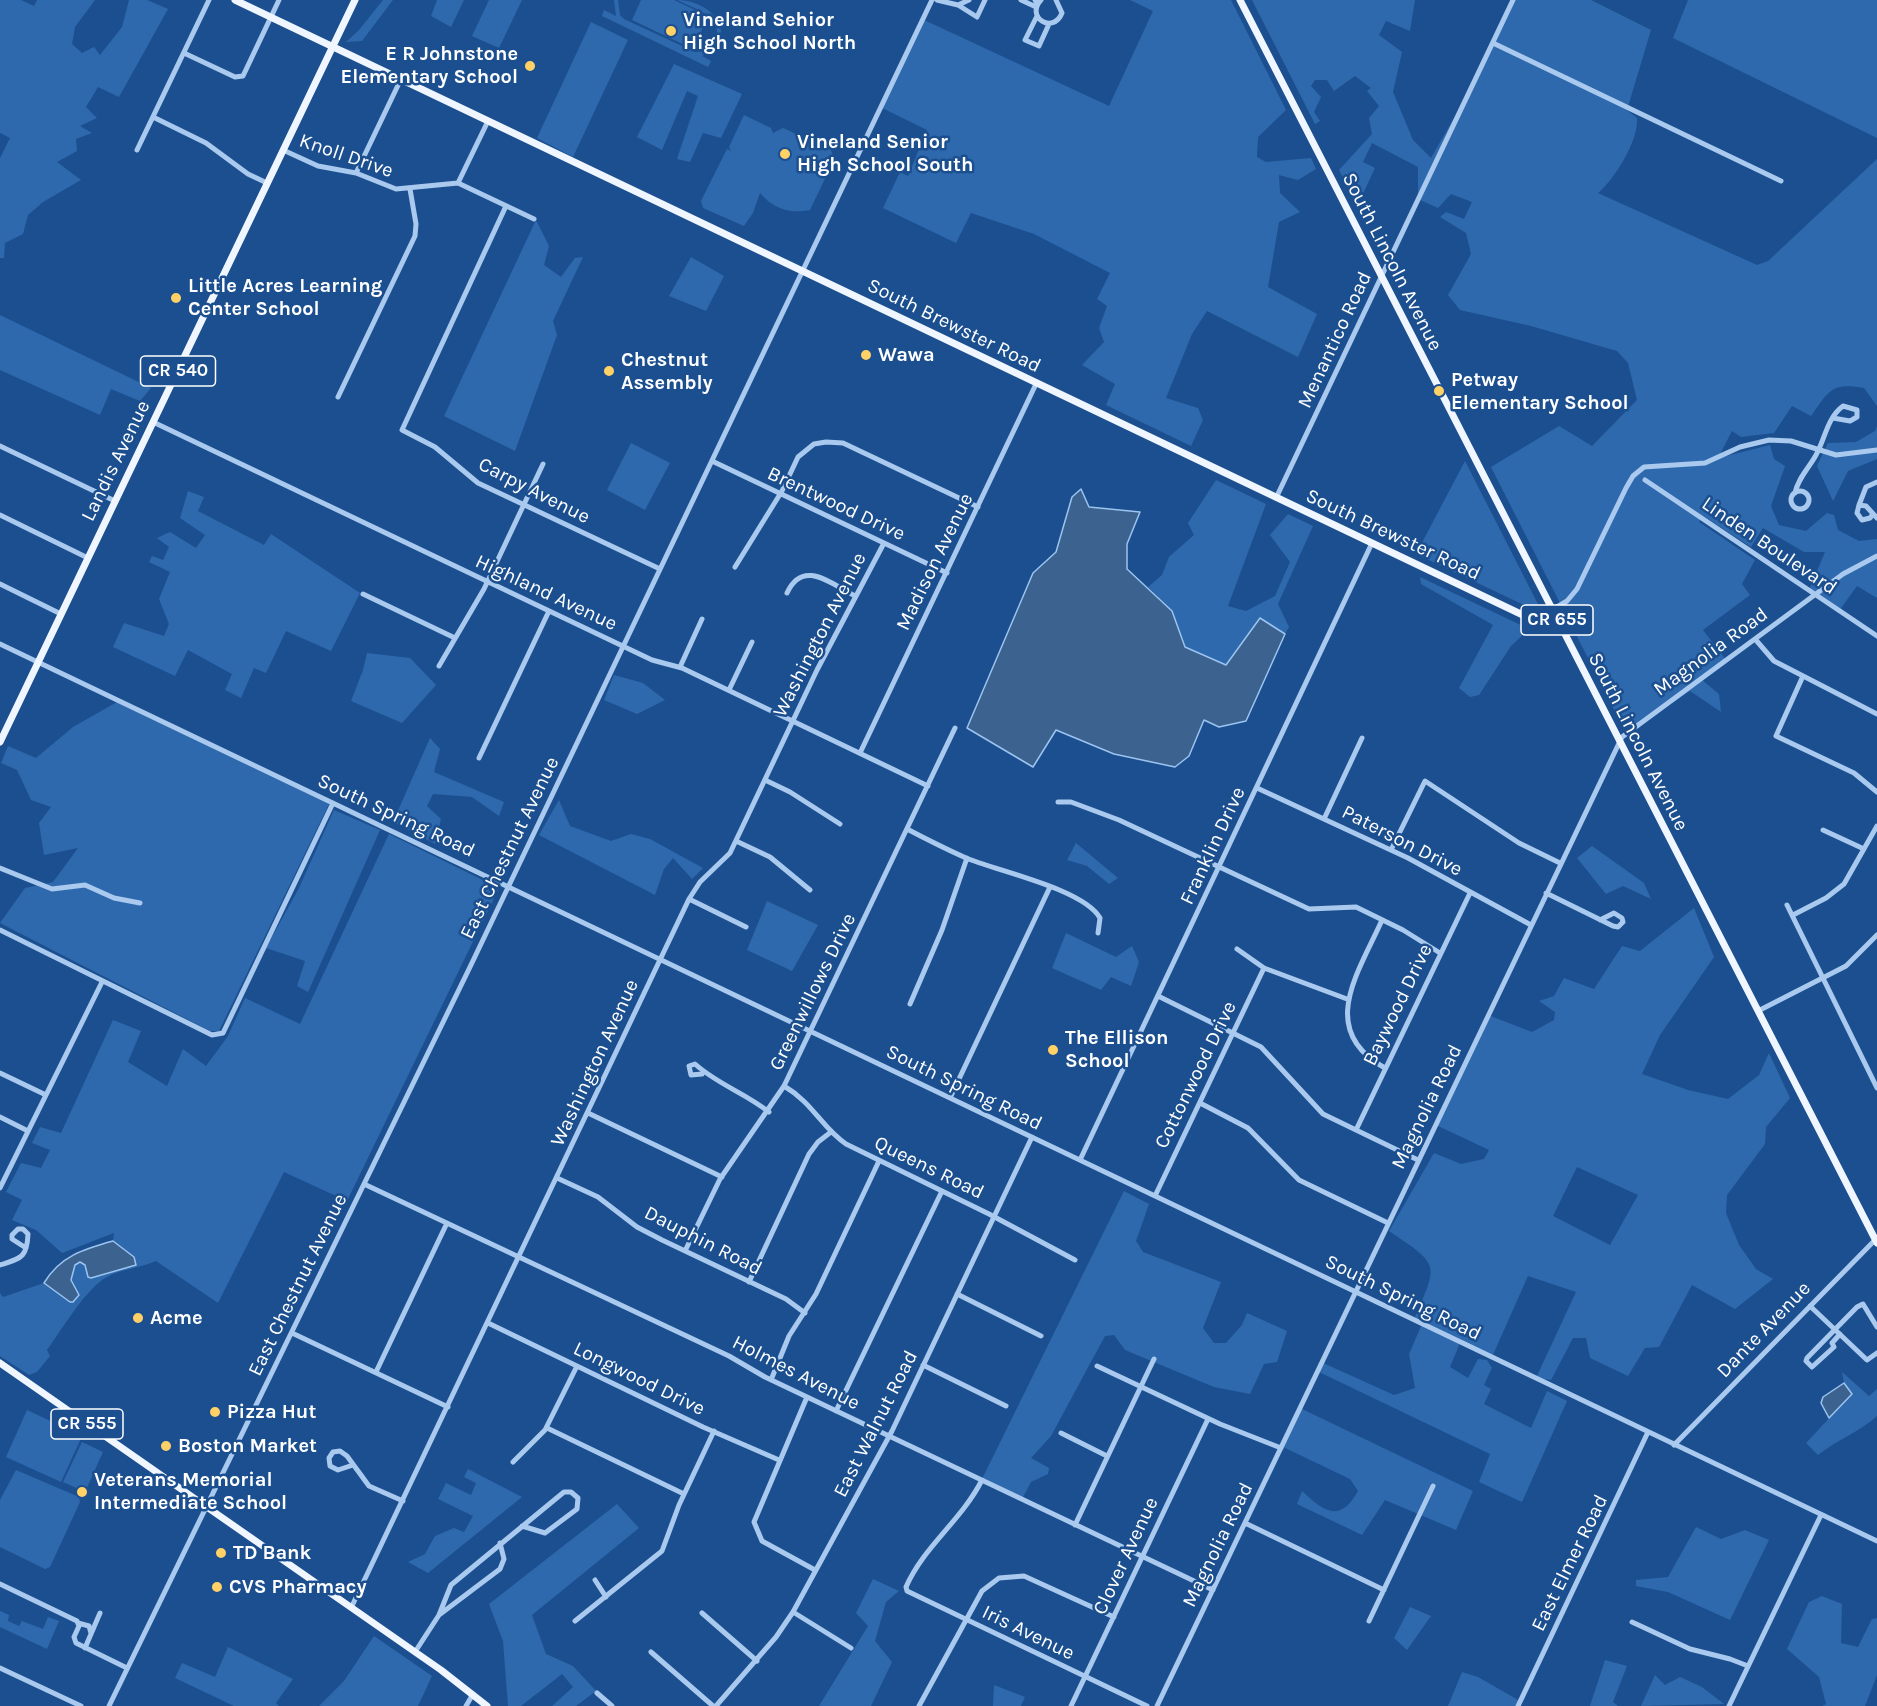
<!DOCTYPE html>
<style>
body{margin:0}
canvas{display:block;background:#1b4f8f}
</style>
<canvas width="1877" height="1706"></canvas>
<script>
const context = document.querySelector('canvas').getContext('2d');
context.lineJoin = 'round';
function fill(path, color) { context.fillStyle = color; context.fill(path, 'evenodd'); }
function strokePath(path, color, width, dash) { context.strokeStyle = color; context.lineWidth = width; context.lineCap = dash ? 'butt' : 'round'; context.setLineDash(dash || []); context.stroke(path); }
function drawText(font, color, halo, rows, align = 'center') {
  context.font = font + ' Karla,sans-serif'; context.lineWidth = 5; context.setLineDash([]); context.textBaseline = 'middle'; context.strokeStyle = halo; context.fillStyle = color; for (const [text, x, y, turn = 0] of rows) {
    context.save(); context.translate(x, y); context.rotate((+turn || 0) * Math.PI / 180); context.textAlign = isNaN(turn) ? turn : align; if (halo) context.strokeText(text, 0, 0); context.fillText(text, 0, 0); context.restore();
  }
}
const green = new Path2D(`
 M0,0h21l13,6 3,-6h58l-20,27 -3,17 10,9 12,-6 6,8 22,-28 7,-27h18l21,9 -49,88 -21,-10 -12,20 11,11 -17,8 12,7 -16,6 1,12 -20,11 24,18 -38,22 -15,13 -5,19 -18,9 -1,15h-4v-100l10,-20 -10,-5z
 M383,0h10l-31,41 -16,1 13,-12z
 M437,0h27l-13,27 -20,-11z
 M489,0h33l-23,48 -27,-12z
 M614,0h4l2,15 4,4 71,33c8,0 16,-3 20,-11 11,-24 -22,-33 -38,-41 19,0 41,11 44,31l-4,16 -15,9 9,5 -3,6 -106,-51 2,-6 12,6z
 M641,0h33l34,16 -15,33 -61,-29z
 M1130,0h101l55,110 -28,27 -1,20 9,5 45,-4 5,11 -18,11 -19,-5 1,18 20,19 -21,10 -11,65 49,27 -19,43 -91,-46 -15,23 -26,64 32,10 5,12 -12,26 -85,-41 9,-21 -33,-19 22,-23 -5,-14 8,-22 -10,-7 13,-26 -76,-39 -63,-21 -15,30 -73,-35 17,-36 8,4 19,-46 -47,-23 42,-88 187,87 44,-95z
 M1252,0h163l-5,31 -24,-10 -7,14 23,17 -9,40 20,48 18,18 36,-63 46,-95h78l60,30 -24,80 10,8c2,22 -23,62 -39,75l159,72 11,-4 109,-102v247l-13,-18c-33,-6 -35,3 -53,28l-19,-10 -18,27 -33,4 -9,-6 -14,27 52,-13 4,14 11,7 -14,40 8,19 27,6 21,-18 7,2 4,15 21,11 18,-2v59l-20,-12 -18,25 -30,-21 16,-38h-21l-41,-24 -12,19 -48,-31 -4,6 56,38 -13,24 8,11 -47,35 23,30 -25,19 18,15 2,18 -31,-21 -64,42 -135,-266 68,-41 33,20 45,-46 -9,-37 -11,-12 -86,-25 -71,-16 -12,-15 23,-41 -5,-21 -26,-16 6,-5 18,7 8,-17 -21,-8 -13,14 -20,-9v-32l-46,-24 -9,19 12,6 -15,32 -4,3 -17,-33 33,-36 -3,-16 10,-12 -12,-15 4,-3 -16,-12 -21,15 -7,-11h-12l-4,6 10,11 -7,15 6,9 -5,3z
 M1688,0h189v138l-204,-100z
 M591,22l37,18 -55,117 -36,-19z
 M674,64l68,30 -21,44 -18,-5 -13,29 -13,-3 21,-63 -11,-5 -25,59 -25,-13z
 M744,115l27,13 2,5 10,-5 48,22 3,10 -24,50c-21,4 -36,-1 -50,-17l-7,20 -9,13 -41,-18 -2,-7 26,-52 4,2 -2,-4z
 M536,220l13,26 -5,19 17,12 14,-19 8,-1 -30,64 4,14 -42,116 -71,-35z
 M691,257l33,19 -18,35 -37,-15z
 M0,315l151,73 -11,13 -29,-12 -11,26 -100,-45z
 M1877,426v33l-29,12 -15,30 -16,-35 11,-23 28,-1 19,-11z
 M631,443l39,20 -25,47 -38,-20z
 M1465,461l78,153 -127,-60z
 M1216,480l50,24 -38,102 18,5 29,-15 15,-34 -20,-27 18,-21 25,12 -35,78 11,23 -4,7 -25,-15 -34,46 -41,-18 -13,-36 -24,-24 14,-12 7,-18 25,-22 -6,-12z
 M188,491l16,6 -6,14 66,34 7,-11 89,59 -29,58 -45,-20 -20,42 -12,-5 -13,30 -16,-8 7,-16 -44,-24 -13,26 -62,-29 11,-24 40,13 5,-12 -10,-25 11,-27 -21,-10 3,-6 11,4 6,-13 -12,-9 13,-6 26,16 9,-13 -25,-17z
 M1420,577l109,52 -18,17 -32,49 -9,2 -11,-9 34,-63 -72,-41z
 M367,653l43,5 26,27 -34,38 -51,-22 12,-31z
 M614,675l29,8 22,17 -28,14 -33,-14z
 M117,702l212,102 -110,227h-9l-210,-108 25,-35 28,-6 25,-34 -34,7 -5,-32 12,-16 -20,-7 -14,-30 -16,-7 7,-17 28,12 37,-31z
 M430,738l10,11 -6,23 70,30 -5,14 -27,-19 -39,-3 -6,12 14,13 -6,25 -42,-22z
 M559,800l11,26 41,15 20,-7 19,5 53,29 -11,11 -19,-21 -9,11 -9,26 -116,-60z
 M334,810l46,20 -72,162 -11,-6 8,-25 -39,-13 33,-60z
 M389,834l110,54 -152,313 -63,-29 -66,131 -62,-42c-15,7 -35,8 -49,16 -22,12 -45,53 -60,73l3,6 -13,16 -8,3 -29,-19v-63l3,4 41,-14 26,19 5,-16 -4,-6 4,-15 5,-3 8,5 1,4 11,5 36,-11 -2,-8 -21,-16 1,-8 -52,20 -26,-23 -24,-10 10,-20 -16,-8 15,-29 20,5 9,-18 -18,-7 8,-16 21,6 52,-113 28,11 -13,31 39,24 16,-37 23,17 22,-30 17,-38 55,26z
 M1076,843l42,35 -9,6 -22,-18 -20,-6z
 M1592,846l52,37 7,16 -28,-13 -17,8 -29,-36z
 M767,901l51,24 -26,46 -45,-21z
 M1694,908l20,49 -54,78 -18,39 46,16 40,9 31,-24 10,-22 21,45 -24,29 -1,17 -38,51 -1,18 13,32 17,24 17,10 -38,30 -43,-24 -33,62 -14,1 -17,28 -38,-18 -4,-20h-13l-22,42 -15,-2 40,-86 -48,-16 -36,81 -32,-14 -10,24 18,11 10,-19 9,1 5,8 -8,17 7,4 -7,15 47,24 16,-37 20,10 -45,101 -43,-20 11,-28 -173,-83 4,-9 73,33 21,-7 -6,-34 13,-30 -8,-4c24,-57 27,-54 -25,-89l45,-78 27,11 23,-5 5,-9 -53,-25 52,-110 44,17 22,-12 1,-8 -16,-11 15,-5 10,-18 30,11 28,-43 18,5zM1577,1167l61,28 -28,50 -57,-29z
 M1066,933l50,24 16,-11 7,16 -8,24 -20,-9 -10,13 -49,-22z
 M1124,1191l25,13 -13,37 7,11 78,30 -18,46 11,15h12l16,-18 5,-12 40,18 -10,31 -13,2 -14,30 -36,-7 -89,-37 -11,-15 -9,1 -54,100 -20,22 18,10 -1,6 -17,8 -10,19 -40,-20z
 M1842,1372l27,24 8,-7v27c-18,16 -40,24 -59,39l-12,-12 46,-49 -8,-11z
 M1300,1408l173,83 -17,39 -71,-30 -23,35 -65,-31 5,-13c21,20 38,33 56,0l-8,-12 -69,-33z
 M27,1410l55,26 -21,46 -55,-25z
 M82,1442l21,10 -18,40 -22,-10z
 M468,1469l54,28 -94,76 -20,-11 17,-8 10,-18 19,-8 10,4 9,-16 -35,-17 8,-16 25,12 5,-12 -12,-6z
 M16,1470l63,27 1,5 -30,65 -5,2 -45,-22v-47z
 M617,1504l22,24 -107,87 14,39 27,12 23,25 -20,15h-24l21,-19 -11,-13 -41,32h-13l-5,-65 -14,-37z
 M1696,1527l25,12 24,-9 24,10 -39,80 -62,-28 -32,-6v-6l32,-3z
 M873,1579l26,12 -13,11 -11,39 17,21 -21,44h-52l49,-80 -12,-13z
 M1822,1596l20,8 -1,39 17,4 14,-28 5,-1v57l-12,31h-43l4,-2 -7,-27 -32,-28 22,-47z
 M1410,1607l21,9 -24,34 -13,-12z
 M0,1611l9,4 -1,6 11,5 3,-5 21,8 5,-12 11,4 -12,28 -47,-22z
 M374,1636l58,40 -14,30h-99l25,-25z
 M228,1647l65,32 -17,24 3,3h-45l-59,-28 7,-15 33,14z
 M1605,1660l22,6 -14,36 5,4h-28z
 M1462,1672l16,5 42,24 -2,5h-70z
 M1655,1675l10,10 15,-8 22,10 22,17 -83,2z
 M994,1685l31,12 -4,9h-28z`);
const water = new Path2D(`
 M1081,489l8,18 51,5 -13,32v25l45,42 13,36 41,18 34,-47 25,16 -39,87 -27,6 -15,-7 -15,36 -14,11 -61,-13 -58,-24 -23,37 -66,-39 66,-155 23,-21 16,-55z
 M113,1241l21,16 2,8 -45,13 -3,-1 -3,-12 -5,-3 -5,3 -4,15 8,15 -6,7h-3l-26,-19c16,-27 40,-34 69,-42z
 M1844,1383l8,11 -23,24 -8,-15 2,-6z`);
const minor = new Path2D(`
 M937,0l21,5
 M969,0l-11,5 19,12 8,-17
 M1021,0l13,6 3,-2 -2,-4
 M1041,0c-16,17 12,35 21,13l-6,-13
 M1037,16l-12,24 14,6 10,-22
 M1493,43l288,138
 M184,53l51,24 8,-1 36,-76
 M153,117l53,26 42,31 19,9
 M137,150l72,-150
 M283,150l35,16 38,7 40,16 62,-6 76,36
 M356,173l45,-94
 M458,183l30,-62
 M506,206l-104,224 33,17 43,36 182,86
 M338,397l77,-161 1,-12 -6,-35
 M153,422l499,238 30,8 246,118
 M0,446l115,55
 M712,461l235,112
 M1645,480l232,156
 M1877,482l-11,5 -7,18 7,1 11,12
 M1791 500a9 9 0 1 1 18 0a9 9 0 1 1-18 0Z
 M1795,493c3,-15 14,-25 21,-38 9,-16 11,-37 27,-49l14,4v7l-7,4 -17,-3
 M1276,498l237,-498
 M1859,505l-2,8 5,7 8,-2 3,-4
 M0,515l88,43
 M735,567l47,-76 16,-34 16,-13 12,-2 17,1 135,64
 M0,584l61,30
 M787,593c16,-35 44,-9 68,3
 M363,594l92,44
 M1552,610l15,-9 10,-12 49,-101 7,-12 11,-9 61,-4 35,-16 29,-7 22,1 45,14 41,-5
 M1755,639l19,22 103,53
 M0,644l1877,897
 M439,666l45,-77 59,-125
 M680,667l22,-48
 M1803,676l-27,60 78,37 23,19
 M729,690l23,-48
 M860,753l176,-369
 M479,758l70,-147
 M765,780l25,12 50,32
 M1257,788l151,70 123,67
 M1058,802h13l48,18 190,89 47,-2 47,23 37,23
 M1324,819l38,-81
 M907,829c19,10 39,20 59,29 31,13 118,31 134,60l-2,15
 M1823,830l41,19
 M736,841l34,16 40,33
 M1391,850l34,-69 94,62 41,20
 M0,868l52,21 33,-4 29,13 26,5
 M1546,893l67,33 5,1 5,-5 -1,-4 -8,-5 -14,7
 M689,899l57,28
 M1787,905l90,183
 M1793,915l33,-17 18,-14 33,-58
 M1382,920c-23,52 -66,110 3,148
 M0,930l212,105 11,-2 110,-230
 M1237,949l27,19 83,31
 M1158,996l103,51 62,67 95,46
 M910,1004l32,-74 25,-72
 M1758,1011l88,-45 31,-31
 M0,1073l46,22
 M702,1074l-11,1 -2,-9 6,-2c22,20 50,29 74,48
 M784,1086c29,17 38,42 62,58l143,70 86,46
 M950,1098l100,-211
 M1200,1103l48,25 51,52 89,43
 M588,1113l134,64
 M0,1117l28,14
 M1356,1130l114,-237
 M1080,1160l292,-617
 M557,1178l41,19 39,30 25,13 124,59 19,14
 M364,1184l365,172 36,21 448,213
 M0,1188l102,-206
 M1155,1196l109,-228
 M685,1251l35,-72 64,-93 171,-358
 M0,1265c21,-7 27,-7 28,-31l-5,-5h-5l-6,6v4l14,9
 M749,1282l60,-128 9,-12 13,-10
 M957,1294l84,42
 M1810,1306l57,54 10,-7
 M488,1323l215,104 76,33
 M292,1333l156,74
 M1840,1334l-8,9 2,4 -22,20 -6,-6 1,-3 50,-51 6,-3 14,23
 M923,1365l83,41
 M1097,1366l123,58 61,24
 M376,1372l71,-149
 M771,1380l18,-44 27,-42 63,-133
 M807,1397l-53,125 8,19 53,29
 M836,1411l106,-220
 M547,1428l137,66
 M1061,1433l46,23
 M1674,1445l203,-207
 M513,1462l32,-32 32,-64
 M353,1465l-15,5 -8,-4 -1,-8 4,-6 7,-1 7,5 22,30 34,15
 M982,1480c-21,41 -58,66 -76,107l1,4 240,115
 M1245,1523l139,67
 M1075,1525l79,-166
 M595,1580l11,17
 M0,1584l77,37 2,5 -5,11 2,6 51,25
 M351,1608l338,-709 11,-17 30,-29 87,-183 67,-127
 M793,1612l58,36
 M702,1613l55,48
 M439,1615l61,-46 4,-10 -4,-16
 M575,1621l87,-70 17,-46 35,-74
 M1369,1621l64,-135
 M1632,1622l58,27 40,10 18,7
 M78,1623l11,3 2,7
 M85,1648l15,-35
 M415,1652l24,-37 12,-30 113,-93h7l7,6 -1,11 -32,24 -23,-7
 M651,1652l62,54
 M0,1668l81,38
 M597,1693l15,13
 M109,1706l361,-739 462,-967
 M466,1706l7,-12
 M716,1706l60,-69 17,-25 99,-181 140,-294
 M919,1706l63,-115 17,-13 25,-2 90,41
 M1071,1706l137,-287
 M1157,1706l465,-969 221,-163 34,-18
 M1518,1706l130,-274
 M1729,1706l92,-191`);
const major = new Path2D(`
 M235,0l1315,628 12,1
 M1240,0l637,1243
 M0,742l355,-742
 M0,1363l441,307 46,36`);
const markers = [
 [671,31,6,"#ffd166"],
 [530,66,6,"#ffd166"],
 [785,154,6,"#ffd166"],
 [176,298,6,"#ffd166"],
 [866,355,6,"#ffd166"],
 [609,371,6,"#ffd166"],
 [1439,391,6,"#ffd166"],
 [1053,1050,6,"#ffd166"],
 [138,1318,6,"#ffd166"],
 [215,1412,6,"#ffd166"],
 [166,1446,6,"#ffd166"],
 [82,1492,6,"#ffd166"],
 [221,1553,6,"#ffd166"],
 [217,1587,6,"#ffd166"]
];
const shields = [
 [178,371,75],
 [1557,620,72],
 [87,1424,72]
];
const shieldNames = [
 ["CR 540",178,371],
 ["CR 655",1557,620],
 ["CR 555",87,1424]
];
const poiNames = [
 ["Vineland Sehior",683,20],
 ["High School North",683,43],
 ["E R Johnstone",518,54,"right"],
 ["Elementary School",518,77,"right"],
 ["Vineland Senior",797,142],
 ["High School South",797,165],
 ["Little Acres Learning",188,286],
 ["Center School",188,309],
 ["Wawa",878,355],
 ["Chestnut",621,360],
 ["Assembly",621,383],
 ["Petway",1451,380],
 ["Elementary School",1451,403],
 ["The Ellison",1065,1038],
 ["School",1065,1061],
 ["Acme",150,1318],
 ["Pizza Hut",227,1412],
 ["Boston Market",178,1446],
 ["Veterans Memorial",94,1480],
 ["Intermediate School",94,1503],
 ["TD Bank",233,1553],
 ["CVS Pharmacy",229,1587]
];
const streetNames = [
 ["Knoll Drive",346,156,19],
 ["South Lincoln Avenue",1392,262,63],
 ["South Brewster Road",954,326,26],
 ["Menantico Road",1335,340,-65],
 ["Landis Avenue",116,461,-64],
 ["Carpy Avenue",534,491,27],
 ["Brentwood Drive",836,504,25],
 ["South Brewster Road",1393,535,25],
 ["Linden Boulevard",1769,546,34],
 ["Madison Avenue",935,562,-64],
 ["Highland Avenue",546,593,25],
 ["Washington Avenue",820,635,-63],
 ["Magnolia Road",1711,652,-36],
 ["South Lincoln Avenue",1638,742,63],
 ["South Spring Road",396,816,25],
 ["Paterson Drive",1402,841,27],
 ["Franklin Drive",1213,846,-65],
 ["East Chestnut Avenue",510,848,-64],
 ["Greenwillows Drive",813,992,-64],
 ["Baywood Drive",1398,1005,-64],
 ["Washington Avenue",595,1063,-65],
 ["Cottonwood Drive",1196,1075,-64],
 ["South Spring Road",964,1088,26],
 ["Magnolia Road",1427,1107,-64],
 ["Queens Road",929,1168,26],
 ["Dauphin Road",703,1241,27],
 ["East Chestnut Avenue",298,1285,-64],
 ["South Spring Road",1403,1298,26],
 ["Dante Avenue",1764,1330,-46],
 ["Holmes Avenue",796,1373,27],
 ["Longwood Drive",639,1379,26],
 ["East Walnut Road",876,1424,-63],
 ["Magnolia Road",1218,1545,-64],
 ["Clover Avenue",1126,1556,-65],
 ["East Elmer Road",1570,1563,-64],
 ["Iris Avenue",1028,1633,26]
];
fill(green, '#2e69ad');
fill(water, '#3c6290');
strokePath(water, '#9cc4f0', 1.5);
strokePath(minor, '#a9c9ee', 5);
strokePath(major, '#f0f6ff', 7);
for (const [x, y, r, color] of markers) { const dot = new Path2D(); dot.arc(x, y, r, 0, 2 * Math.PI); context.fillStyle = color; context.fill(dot); strokePath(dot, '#1b4f8f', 2); }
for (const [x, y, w] of shields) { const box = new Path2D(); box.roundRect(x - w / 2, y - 15, w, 30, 4.5); context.fillStyle = '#1b4f8f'; context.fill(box); strokePath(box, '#fff', 1.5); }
drawText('bold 18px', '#fff', null, shieldNames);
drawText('bold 20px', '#fff', '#1b4f8f', poiNames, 'left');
drawText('20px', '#fff', '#1b4f8f', streetNames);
</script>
